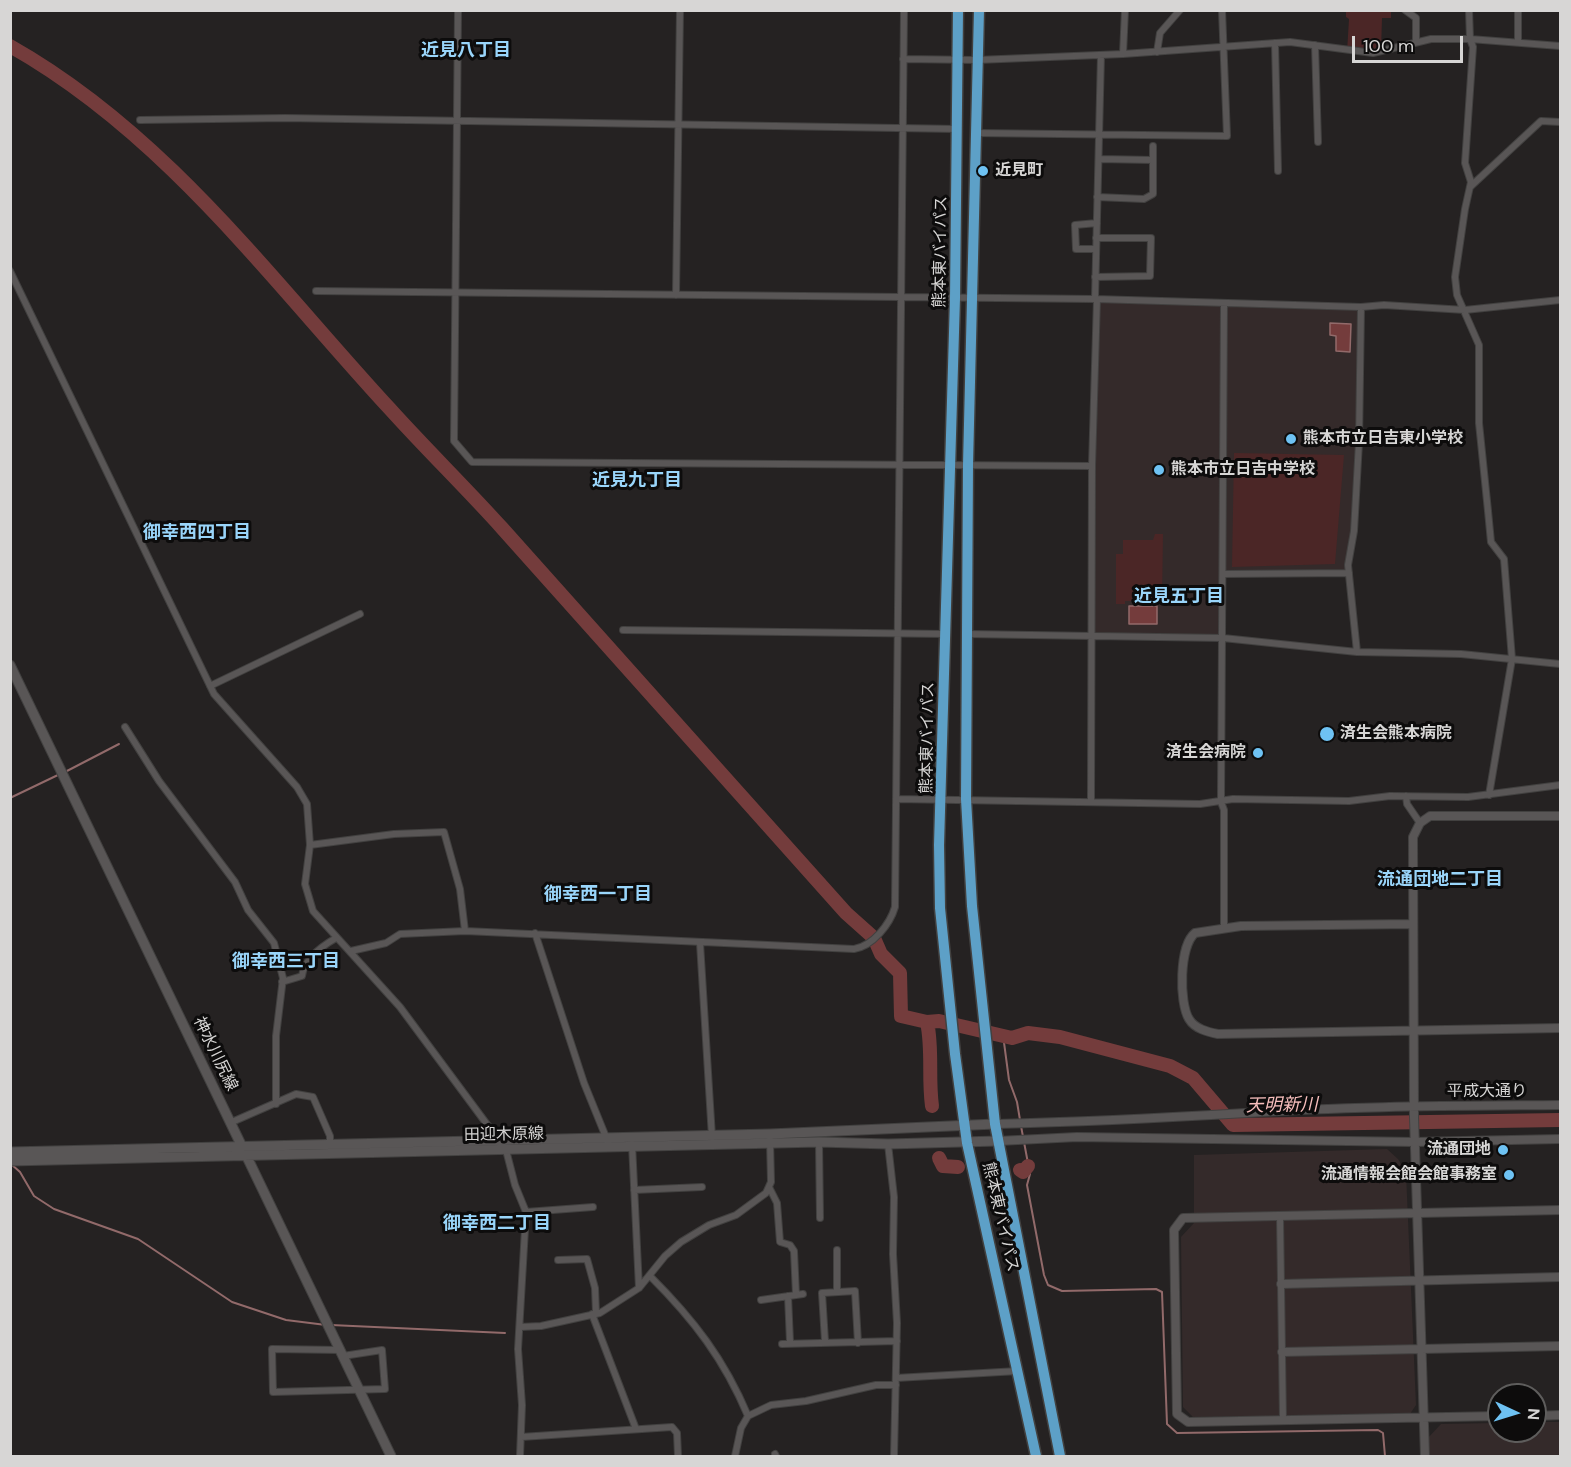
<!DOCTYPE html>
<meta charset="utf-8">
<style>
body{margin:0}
#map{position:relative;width:1571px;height:1467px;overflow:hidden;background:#252222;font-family:"DM Sans",sans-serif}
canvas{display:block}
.frame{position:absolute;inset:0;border:12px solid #d7d6d5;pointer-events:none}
.north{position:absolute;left:1487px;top:1383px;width:60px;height:60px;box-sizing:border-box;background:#0d0c0c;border:2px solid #5e5d5c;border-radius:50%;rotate:94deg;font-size:16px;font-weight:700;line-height:24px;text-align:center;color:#d7d6d5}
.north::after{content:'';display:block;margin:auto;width:21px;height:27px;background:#6ec2f3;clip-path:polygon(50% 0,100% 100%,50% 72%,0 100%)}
.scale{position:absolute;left:1352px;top:36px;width:111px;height:27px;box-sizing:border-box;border:3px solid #d7d6d5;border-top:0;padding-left:8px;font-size:18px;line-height:21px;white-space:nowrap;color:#d7d6d5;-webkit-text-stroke:4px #0d0c0c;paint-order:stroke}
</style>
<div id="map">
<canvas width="1571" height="1467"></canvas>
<div class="frame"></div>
<div class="north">N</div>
<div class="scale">100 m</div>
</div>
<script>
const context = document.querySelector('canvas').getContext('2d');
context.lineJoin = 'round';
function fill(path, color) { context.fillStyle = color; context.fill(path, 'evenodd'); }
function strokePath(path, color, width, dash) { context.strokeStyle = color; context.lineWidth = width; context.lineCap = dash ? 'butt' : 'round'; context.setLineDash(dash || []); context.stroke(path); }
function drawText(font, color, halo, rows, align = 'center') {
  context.font = font + ' "DM Sans","Noto Sans JP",sans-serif'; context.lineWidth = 6; context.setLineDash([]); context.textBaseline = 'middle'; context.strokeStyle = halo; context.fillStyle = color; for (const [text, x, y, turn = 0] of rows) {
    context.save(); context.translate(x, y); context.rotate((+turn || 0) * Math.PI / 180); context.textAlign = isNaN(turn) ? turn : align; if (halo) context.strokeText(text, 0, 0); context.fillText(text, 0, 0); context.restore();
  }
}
const built = new Path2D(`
 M1097,299l264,8 -2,135 -10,131 -126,1v64l-132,-1z
 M1387,1149l11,10 8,14 10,232 -6,9 -217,3 -10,-10 -2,-170 13,-14v-68z
 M1535,1422h25v34h-132l-1,-17 14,-15 58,-1v8h36z`);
const green = new Path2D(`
 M1346,11h45v7h-9l-1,33 -34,1 2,-33 -3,-2z
 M1234,453l110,2 -9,109 -103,3z
 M1155,534h8l-1,67h-37v3h-9v-50h7v-14h30z`);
const water = new Path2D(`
 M1330,323l21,1 -1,28 -14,-1v-15l-6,-1z
 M1129,606h28v18h-28z`);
const stream = new Path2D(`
 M65,772l54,-28
 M10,798l50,-24
 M1003,1035l6,45 8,22 3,18
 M1021,1126l9,48 -3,11 17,90 4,10 14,6 94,-2 6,3 5,132 10,9 201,-3 5,3 2,23
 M11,1164l9,8 14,24 20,13 84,30 94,63 54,18 40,5
 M331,1325l174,8`);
const river = new Path2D(`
 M10,46c156,88 261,234 380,363 36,40 76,79 112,119 116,128 229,257 344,385l28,25 7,16 19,19 1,43 26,6c6,28 1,55 5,84
 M927,1022l12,-1 73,17 16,-5 32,4 110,29 23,12 40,47 327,-5
 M939,1158l4,8 15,1
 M1020,1170l3,2 5,-6`);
const minor = new Path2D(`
 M458,10l-4,431 18,21 620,4
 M1405,10l11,8v23
 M1469,10l1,29 3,8 -8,116 6,19 -6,27 -10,68 2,18 22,50v78l9,88 3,31 13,17 8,100 -23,136
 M1518,42v-32
 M1275,43l3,128
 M1315,45l3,97
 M1157,52l3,-19 20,-23
 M1123,54l2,-44
 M903,59l74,1 146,-6 167,-12 83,11 58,-14h39l90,7
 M140,120l145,-2 673,11
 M975,133l252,3 -5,-126
 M1153,160v-14
 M1470,187l71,-66 19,1
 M1097,197l47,2 9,-5v-34l-54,-1
 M1096,249h-20l-1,-24 22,-2
 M10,271l204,423 83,93 10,17 3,41 -5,39 8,27 87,96 106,143 9,35 11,27 -8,137 4,56 -2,51
 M1095,277l55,-1 1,-38h-55
 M316,291l779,8 266,8 23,-2 81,5 95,-10
 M676,295l4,-285
 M1095,299l6,-244
 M1223,574l126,-1
 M623,630l323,4
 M966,634l257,4 134,14 104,2 99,10
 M1357,652l-9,-87 6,-34 5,-89 2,-135
 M210,686l150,-72
 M125,727l34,54 76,101 13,28 26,33 9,35 -7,58v68
 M1406,796l1,8 13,19
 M896,799l304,5 33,-5 116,2 41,-5 78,1 92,-12
 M1091,801l1,-335 5,-167
 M310,845l84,-11 50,-2 16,57 5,42
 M1224,928v-118l-3,-8 3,-499
 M535,933l49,150 26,64
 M700,943l12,194
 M351,951l35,-8 14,-9 65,-3 389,18c19,-3 36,-25 41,-42l9,-897
 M282,982l20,-6c2,-17 20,-30 34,-38
 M232,1122l64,-28 17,3 17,39v8
 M819,1142l1,76
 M632,1144l7,144
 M888,1144l6,53 -1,57 4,69 -3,133
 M769,1187l8,16 3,39 10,3 4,6 2,44
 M634,1190l68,-3
 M526,1212l67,-5
 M1280,1216l3,204
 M837,1250v41
 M558,1260l29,-1 8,29 1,25
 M650,1276c44,44 74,83 98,140
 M788,1296l2,46
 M761,1300l42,-6
 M592,1314l44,115
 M520,1327l21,-1 59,-13 39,-25 26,-32 16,-14 28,-17 27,-10 30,-22 5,-11 -1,-42
 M825,1341l-3,-48 33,-2 3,52
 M782,1344l115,-3
 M340,1350l-68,-1 1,43 112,-3 -3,-39 -39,6
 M896,1378l122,-7
 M521,1437l151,-10 5,6 1,23
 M775,1454l1,2
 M735,1456l6,-28 7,-12 23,-11 35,-4 70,-16h20`);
const tertiary = new Path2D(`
 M1412,924l-171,2 -46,7c-16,13 -16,70 -6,86 6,10 19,13 29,15l342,-6
 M995,1124c84,-2 167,-6 251,-11 104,-7 210,-7 314,-8
 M998,1141l79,-4 338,5 145,-3
 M1281,1284l279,-7
 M1282,1352l278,-6
 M1499,1416l-311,6 -11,-8 -3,-184 9,-12 377,-8
 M1535,1416l25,-1
 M1425,1456l-11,-339 -1,-280 7,-14 10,-7h130`);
const secondary = new Path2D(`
 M10,665l381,791
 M10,1152l760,-18 225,-10
 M10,1161l809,-19 69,2 110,-3`);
const trunk = new Path2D(`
 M958,10l-3,288 -16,547 1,63 15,146 12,89 69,313
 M979,10l-11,455 -2,334 6,107 23,218 65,332`);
const markers = [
 [983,171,6,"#6ec2f3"],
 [1291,439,6,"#6ec2f3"],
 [1159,470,6,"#6ec2f3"],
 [1327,734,8,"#6ec2f3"],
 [1258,753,6,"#6ec2f3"],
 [1503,1150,6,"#6ec2f3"],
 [1509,1175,6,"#6ec2f3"]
];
const poiNames = [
 ["近見町",995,171],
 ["熊本市立日吉東小学校",1303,439],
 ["熊本市立日吉中学校",1171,470],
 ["済生会熊本病院",1340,734],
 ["済生会病院",1246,753,"right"],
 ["流通団地",1491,1150,"right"],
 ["流通情報会館会館事務室",1497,1175,"right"]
];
const streetNames = [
 ["熊本東バイパス",941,252,-89],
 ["熊本東バイパス",928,738,-89],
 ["神水川尻線",215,1054,64],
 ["平成大通り",1487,1092],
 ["田迎木原線",504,1135,-1],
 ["熊本東バイパス",1000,1217,77]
];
const neighbourhoodNames = [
 ["近見八丁目",466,51],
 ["近見九丁目",637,481],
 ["御幸西四丁目",197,533],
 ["近見五丁目",1179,597],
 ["流通団地二丁目",1440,880],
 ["御幸西一丁目",598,895],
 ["御幸西三丁目",286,962],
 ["御幸西二丁目",497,1224]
];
const waterNames = [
 ["天明新川",1282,1106,-1]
];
fill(built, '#342a2a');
fill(green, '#4b2626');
fill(water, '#743c3c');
strokePath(water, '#926a6a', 1.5);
strokePath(stream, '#926a6a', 2);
strokePath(river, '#743c3c', 14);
strokePath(minor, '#424140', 8);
strokePath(tertiary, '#424140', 10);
strokePath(secondary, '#424140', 11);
strokePath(trunk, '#424140', 13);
strokePath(minor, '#595656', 6);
strokePath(tertiary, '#595656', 8);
strokePath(secondary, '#595656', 9);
strokePath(trunk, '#5da0c7', 10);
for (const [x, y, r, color] of markers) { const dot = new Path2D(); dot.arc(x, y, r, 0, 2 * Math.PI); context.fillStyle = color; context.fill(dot); strokePath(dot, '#0d0c0c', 2); }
drawText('bold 16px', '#d7d6d5', '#0d0c0c', poiNames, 'left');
drawText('16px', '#d7d6d5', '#0d0c0c', streetNames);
drawText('bold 18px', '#99d5fa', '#0d0c0c', neighbourhoodNames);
drawText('italic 18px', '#f6bebc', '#0d0c0c', waterNames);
</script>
